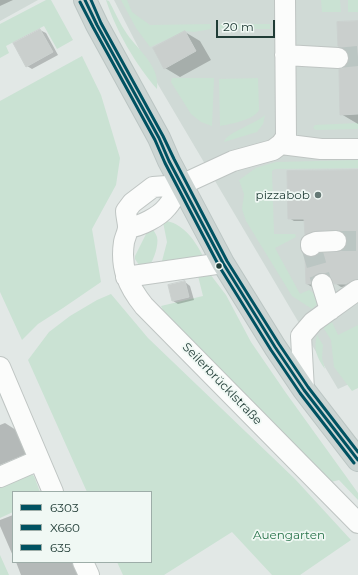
<!DOCTYPE html>
<meta charset="utf-8">
<style>
body{margin:0}
#map{position:relative;width:358px;height:575px;overflow:hidden;background:#e2e8e6;font-family:Montserrat,sans-serif}
canvas{display:block}
.legend{position:absolute;left:12px;top:491px;width:140px;height:72px;box-sizing:border-box;background:#f0f8f4;border:1px solid #9dada8;margin:0;padding:5px 7px;list-style:none;font-size:12px;color:#203c36}
.legend li{display:flex;align-items:center;gap:8px;height:20px}
.legend b{width:20px;border:1px solid #9dada8}
.scale{position:absolute;left:216px;top:20px;width:59px;height:18px;box-sizing:border-box;border:2px solid #203c36;border-top:0;padding-left:5px;font-size:12px;line-height:14px;white-space:nowrap;color:#203c36;-webkit-text-stroke:3px #f0f8f4;paint-order:stroke}
</style>
<div id="map">
<canvas width="358" height="575"></canvas>
<ul class="legend">
<li><b style="height:5px;background:#005262"></b>6303</li>
<li><b style="height:5px;background:#005262"></b>X660</li>
<li><b style="height:5px;background:#005262"></b>635</li>
</ul>
<div class="scale">20 m</div>
</div>
<script>
const context = document.querySelector('canvas').getContext('2d');
context.lineJoin = 'round';
function fill(path, color) { context.fillStyle = color; context.fill(path, 'evenodd'); }
function strokePath(path, color, width, dash) { context.strokeStyle = color; context.lineWidth = width; context.lineCap = dash ? 'butt' : 'round'; context.setLineDash(dash || []); context.stroke(path); }
function drawText(font, color, halo, rows, align = 'center') {
  context.font = font + ' Montserrat,sans-serif'; context.lineWidth = 3.5; context.setLineDash([]); context.textBaseline = 'middle'; context.strokeStyle = halo; context.fillStyle = color; for (const [text, x, y, turn = 0] of rows) {
    context.save(); context.translate(x, y); context.rotate((+turn || 0) * Math.PI / 180); context.textAlign = isNaN(turn) ? turn : align; if (halo) context.strokeText(text, 0, 0); context.fillText(text, 0, 0); context.restore();
  }
}
const built = new Path2D(`
 M0,0h38l-38,21z
 M114,0h244v380l-20,9 -185,-313z`);
const green = new Path2D(`
 M46,0h5l22,40 -16,9 -13,-23 -38,20 3,7 -9,5v-34z
 M106,0l3,1c6,11 11,23 18,33 12,17 33,32 30,55 -21,-24 -41,-58 -51,-89z
 M121,0h6l5,12 18,13 61,-1v5l-17,3 -9,-1 -35,16 -14,-19z
 M321,0h19l1,12h-19z
 M348,0h10v12h-10z
 M220,24h50v5h-50z
 M82,56l19,39 19,63 -4,27 -24,44 9,53 -38,26 -25,16 -16,16 -22,-48v-191z
 M172,78h42l-2,48 -11,-4 -10,-8 -20,-32z
 M258,78l1,32c-5,10 -29,14 -39,16l-1,-47z
 M265,115l-2,9 -6,8 -33,10c3,-10 32,-18 41,-27z
 M358,123v6l-42,1 -3,-2 2,-3z
 M358,160v8l-83,1 -3,2 2,63h21l1,3 -21,11 25,46 9,-4 6,4 3,9 -6,6 -20,-13 -46,-75 -4,-12 2,-15 -5,-14 17,-12 20,-6z
 M167,221c18,4 29,21 37,37l-42,9v-6l5,-19 -4,-20z
 M152,227c1,3 4,7 5,10 2,7 -3,23 -8,29l-10,-1 -4,-6v-3l12,-24z
 M210,274l16,21 25,47 35,51 72,100v7l-19,-20 -8,2 -167,-170 -3,-6 42,-10 -5,-20z
 M111,294l37,44 147,141 56,61 -51,35h-28l-40,-43 -68,43h-41l-6,-13h34v-70h-64l-59,-132 21,-28 21,-16 27,-16z
 M332,322l6,13 20,-10v63l-6,3 -18,-24 -3,-27 -8,-13z
 M317,335l6,10 -1,13 3,11c-8,-11 -12,-20 -8,-34z
 M31,474l3,2 6,16h-27v20l-13,6v-34z
 M0,555l9,20h-9z`);
const shadow = new Path2D(`
 M0,0h13l-13,6z
 M358,22v102l-17,-10 3,-45 4,-4 2,-7 -2,-7 -9,-5z
 M40,30l6,3 12,22 -26,14 -5,-3 -12,-22z
 M185,32l15,9 11,19 -31,17 -15,-9z
 M358,171v112l-6,3 -11,1 -6,-4 -4,-8 -6,1 -9,11h-4l-5,-3 4,-26 31,-6 5,-6 1,-6 -3,-7 -3,-1 -21,1 -10,4 -5,-3v-13h-12l-5,-3z
 M185,282l5,4 4,14 -16,4 -5,-3z
 M5,423l11,7 10,24 -26,11v-40z
 M13,515v41l-13,-30v-6z
 M16,562h57l5,13h-57z`);
const building = new Path2D(`
 M358,21v93l-18,1 -1,-46 5,-1 3,-3 2,-7 -1,-5 -3,-4 -7,-3 -1,-24z
 M40,29l13,23 -27,15 -13,-24z
 M185,31l11,20 -32,18 -11,-21z
 M358,170v109l-5,1 -7,4h-12l-4,-9 -6,-2h-5l-6,3 -2,8h-5l-1,-28 6,1 5,-1 3,-3 18,-1 5,-1 4,-5 1,-6 -2,-6 -4,-3 -5,-1 -21,1 -10,4 -1,-16h-16l-1,-48z
 M185,281l4,16 -17,4 -4,-16z`);
const minorTunnel = new Path2D(`
 M338,58l20,-2
 M336,241h22
 M311,246l11,38`);
const minor = new Path2D(`
 M285,0l1,137 -5,7 -8,6 -40,11 -52,24 -28,2 -21,16 -6,8c0,5 2,11 2,16 0,5 -3,10 -4,15 -4,26 4,44 20,64l214,217
 M285,55l53,3
 M281,144l40,5h37
 M128,228c13,-2 31,-11 39,-21 6,-7 10,-15 14,-22
 M311,246v-2l5,-2 20,-1
 M126,277l97,-14
 M322,284l8,26
 M0,367l53,125
 M304,390l-3,-54 12,-14 43,-31 2,-1
 M0,477l39,-17
 M83,562l6,13`);
const major = new Path2D(`
 M85,0l12,25 62,113 10,23 54,102 52,84 29,43 54,70`);
const bus1 = new Path2D(`
 M85,0l12,25 62,113 10,23 54,102 52,84 29,43 54,70`);
const bus2 = new Path2D(`
 M80,2l13,25 62,113 10,23 54,103 52,84 29,43 54,70`);
const bus3 = new Path2D(`
 M91,0l10,23 62,113 11,23 53,102 52,83 29,43 50,65`);
const markers = [
 [318,195,4,"#647874"],
 [219,266,3.5,"#203c36"]
];
const poiNames = [
 ["pizzabob",310,195]
];
const streetNames = [
 ["Seilerbrücklstraße",222,384,46]
];
const parkNames = [
 ["Auengarten",289,535]
];
fill(built, '#d0dad6');
fill(green, '#cae2d3');
fill(shadow, '#0003');
fill(building, '#cacfcd');
strokePath(building, '#cbd1cf', 1);
strokePath(minorTunnel, '#bbc6c3', 20, [20, 10]);
strokePath(minor, '#bfc5c3', 22);
strokePath(major, '#bbc5c3', 24);
strokePath(minor, '#fbfcfb', 20);
strokePath(major, '#ccd5d3', 22);
strokePath(bus1, '#005262', 3);
strokePath(bus2, '#005262', 3);
strokePath(bus3, '#005262', 3);
for (const [x, y, r, color] of markers) { const dot = new Path2D(); dot.arc(x, y, r, 0, 2 * Math.PI); context.fillStyle = color; context.fill(dot); strokePath(dot, '#f0f8f4', 1.5); }
drawText('12px', '#203c36', '#f0f8f4', poiNames, 'right');
drawText('12px', '#203c36', '#f0f8f4', streetNames);
drawText('12px', '#29744b', '#f0f8f4', parkNames);
</script>
